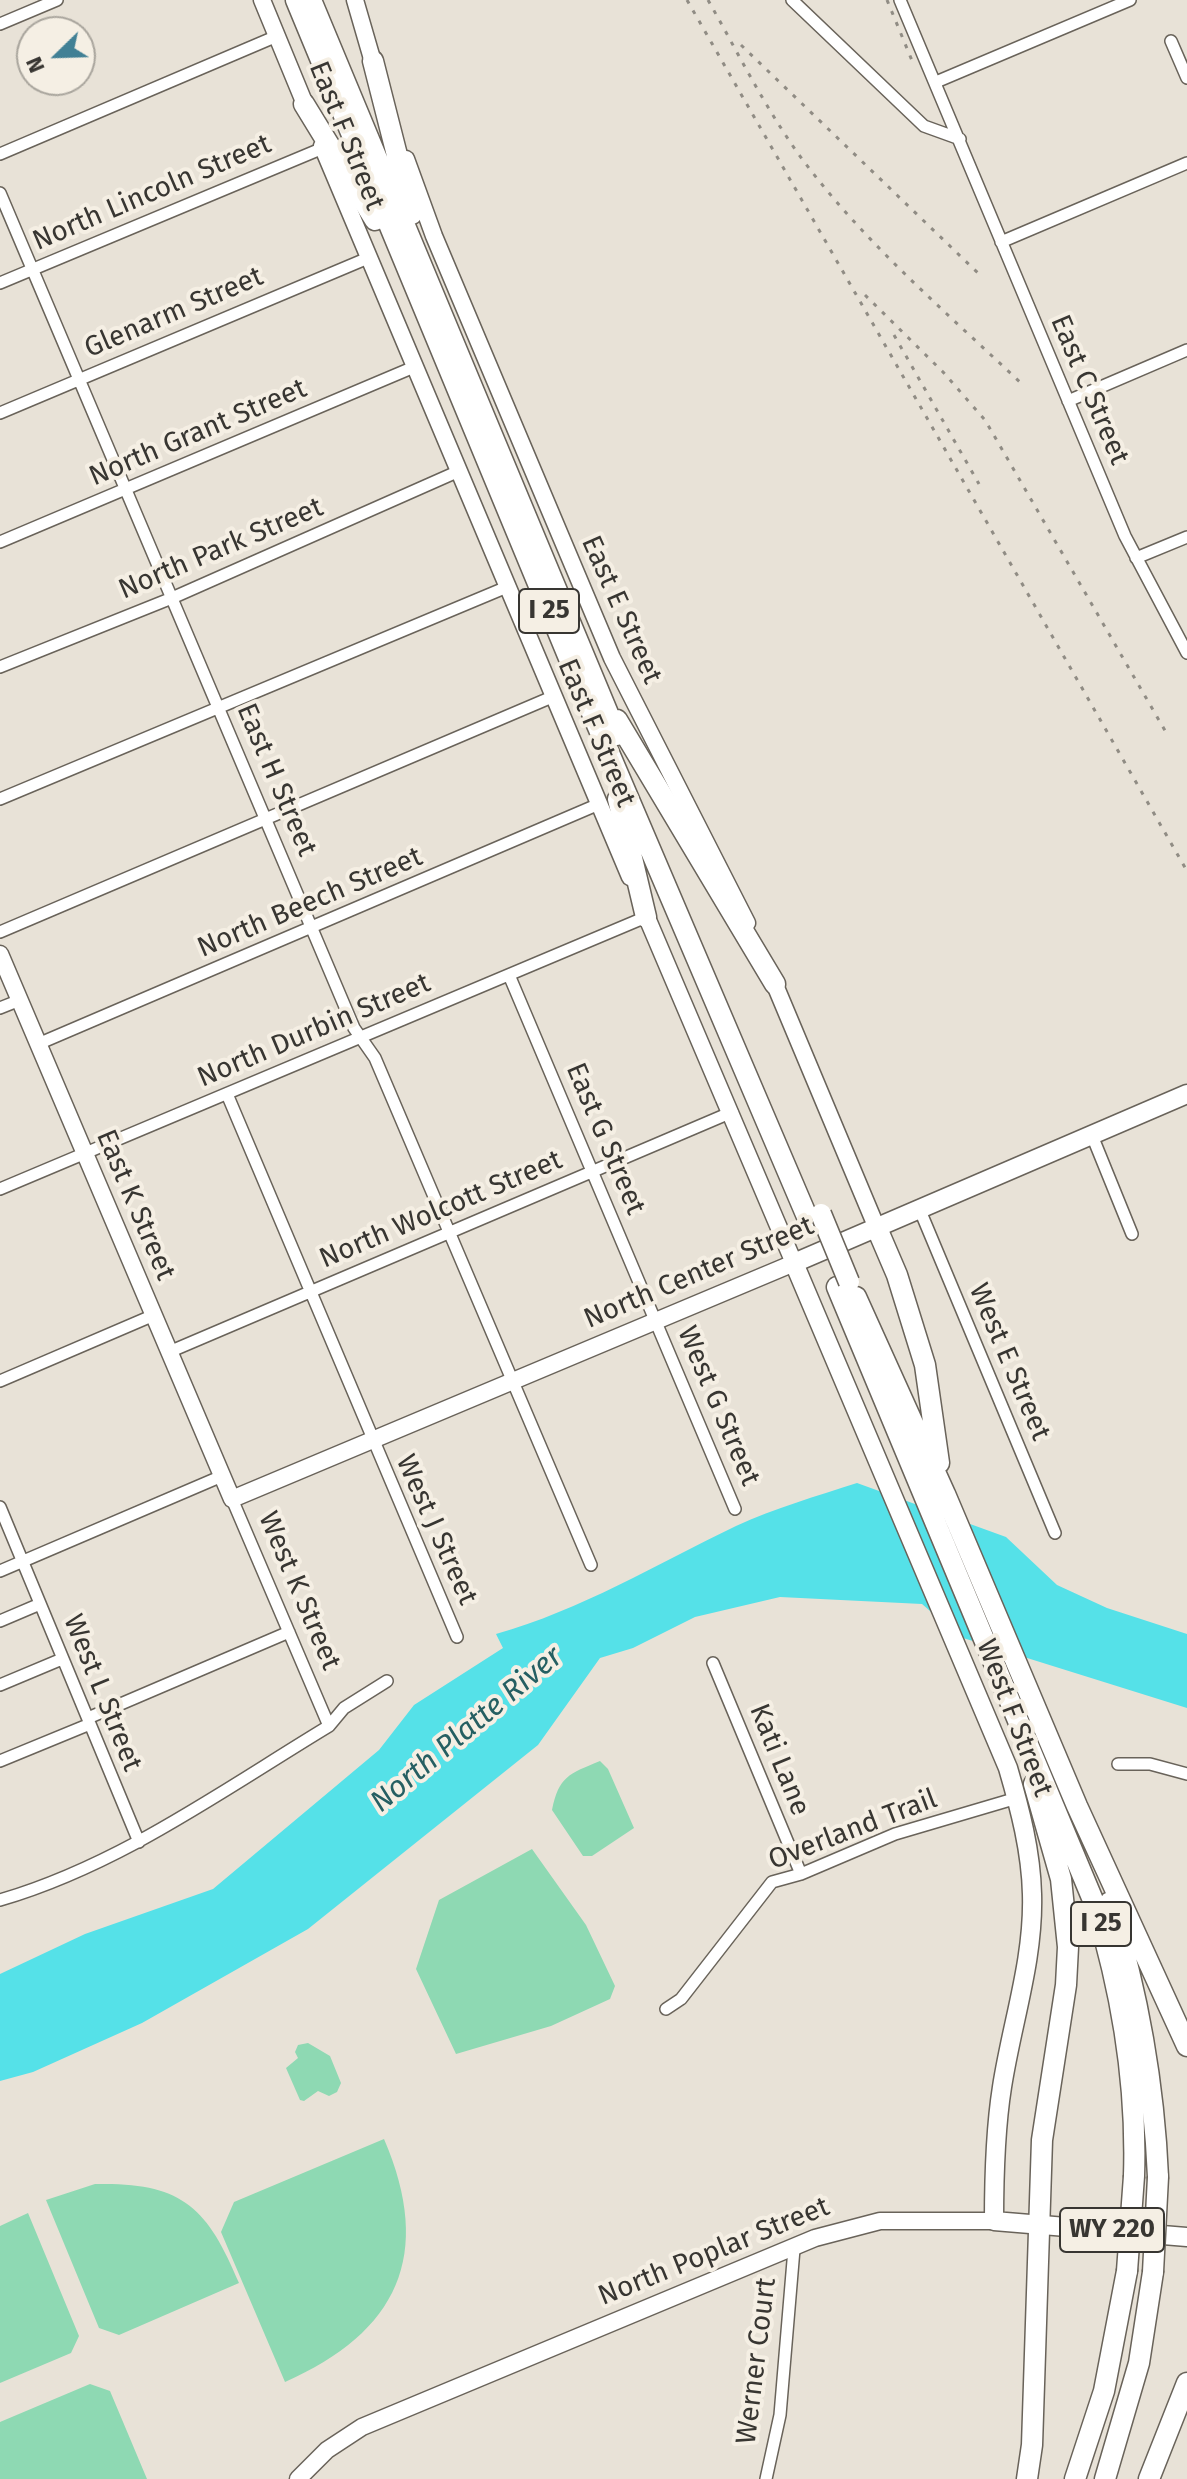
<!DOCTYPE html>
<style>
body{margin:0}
#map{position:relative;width:1187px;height:2479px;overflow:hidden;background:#e8e2d7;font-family:"Fira Sans",sans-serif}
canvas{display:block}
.north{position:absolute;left:16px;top:16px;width:80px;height:80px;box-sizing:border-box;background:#f5efe4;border:2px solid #a9a59d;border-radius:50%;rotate:247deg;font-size:22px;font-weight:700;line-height:32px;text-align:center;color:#383632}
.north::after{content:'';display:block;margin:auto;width:28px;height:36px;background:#418095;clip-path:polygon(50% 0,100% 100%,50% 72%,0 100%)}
</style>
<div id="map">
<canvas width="1187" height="2479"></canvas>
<div class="north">N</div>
</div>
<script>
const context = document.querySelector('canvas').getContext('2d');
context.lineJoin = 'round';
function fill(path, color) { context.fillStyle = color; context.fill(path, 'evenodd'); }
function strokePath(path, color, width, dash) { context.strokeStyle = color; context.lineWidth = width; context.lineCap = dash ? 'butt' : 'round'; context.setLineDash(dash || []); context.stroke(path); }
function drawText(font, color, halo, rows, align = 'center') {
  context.font = font + ' "Fira Sans",sans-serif'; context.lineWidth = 8; context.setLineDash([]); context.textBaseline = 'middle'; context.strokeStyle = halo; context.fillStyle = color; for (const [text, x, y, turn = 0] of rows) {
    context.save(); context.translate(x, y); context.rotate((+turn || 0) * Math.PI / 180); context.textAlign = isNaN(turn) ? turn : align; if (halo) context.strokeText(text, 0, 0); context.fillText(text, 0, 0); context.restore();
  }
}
const green = new Path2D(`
 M600,1761l8,8 26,59 -42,28h-9l-31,-46c7,-34 17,-36 48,-49z
 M532,1849l54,76 29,61 -5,13 -59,27 -95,28 -40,-85 23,-69z
 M308,2043l22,13 11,27 -4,9 -8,4 -11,-5 -14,10 -4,-1 -14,-32 12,-10 -3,-6 3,-7z
 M384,2139c50,116 14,193 -99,243l-64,-150 13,-30z
 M95,2184c86,-2 112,22 144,99l-120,52 -20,-7 -53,-128z
 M28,2213l51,123 -8,17 -71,30v-157z
 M90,2384l20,7 37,88h-147v-57z`);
const water = new Path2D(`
 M857,1483l149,54 51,48 50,23 80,26v74l-227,-71 -38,-33 -142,-7 -85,20 -62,31 -33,10 -62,87 -230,184 -166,94 -109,49 -33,9v-107l85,-40 128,-45 166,-139 35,-45 89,-57 -7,-14c85,-24 161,-70 240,-108 39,-18 81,-30 121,-43z`);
const street = new Path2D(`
 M792,0l132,126 36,13
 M900,0l225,536 62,117
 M0,24l57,-24
 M1171,41l16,37
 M936,82l194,-82
 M0,154l277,-118
 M0,193l354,835 21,30 216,507
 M1001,242l186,-79
 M0,283l323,-135
 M1068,401l119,-51
 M0,413l368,-155
 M0,542l414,-175
 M1136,558l51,-21
 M0,667l172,-69 287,-127
 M0,799l507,-212
 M0,932l552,-235
 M509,975l226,534
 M0,1008l20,-8
 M38,1044l561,-240
 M227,1094l230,543
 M1091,1133l41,101
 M0,1189l646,-272
 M919,1208l136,325
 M169,1352l563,-240
 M0,1381l154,-66
 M232,1499l97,227
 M0,1507l139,335
 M0,1571l222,-95
 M0,1621l40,-17
 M713,1663l88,211
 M0,1685l62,-26
 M88,1718l201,-86
 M0,1761l90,-37
 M1118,1764h32l37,10
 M0,1900c120,-35 223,-110 329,-174l15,-18 43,-27
 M666,2009l15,-10 91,-117 29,-8 94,-40 122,-36
 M766,2479l14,-64 14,-166`);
const secondary = new Path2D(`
 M262,0l47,114
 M355,0l20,69
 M322,146l308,731
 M406,159l28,77 178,422 135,265
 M0,954l232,545 562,-236 -152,-357
 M770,973l106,253
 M298,2479l29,-29 35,-23 453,-189 65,-17h114`);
const primary = new Path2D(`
 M1187,1094l-393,169 214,505c12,41 23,83 24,126 2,66 -20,128 -30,193 -7,44 -8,89 -8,134l193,16`);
const highway = new Path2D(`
 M296,0l287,692 225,527
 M311,0l306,735
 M373,61l39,153
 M304,104l71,116
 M617,720l158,264
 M618,799l28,118
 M876,1226l21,49 28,90 14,98
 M837,1287l258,618c27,88 42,179 39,271
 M856,1297l89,197 132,312 110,240
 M1110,1902c28,91 44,180 48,275
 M1027,2479l5,-34 10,-305 24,-155 2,-38 -7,-68 -27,-95
 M1075,2479l29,-88 23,-120
 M1105,2479l34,-116 14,-91
 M1149,2479l38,-96`);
const rail = new Path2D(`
 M687,0l500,871
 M708,0c33,58 63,120 104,172 61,78 138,144 210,212
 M887,0l26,63
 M741,45l239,230
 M865,295l78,77 42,48 182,314
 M894,335l85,149`);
const highwayBridge = new Path2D(`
 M821,1214l28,68
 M1127,2271l7,-95
 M1153,2272l5,-95`);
const shields = [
 [549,611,60],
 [1101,1924,60],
 [1112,2230,104]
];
const shieldNames = [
 ["I 25",549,611],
 ["I 25",1101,1924],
 ["WY 220",1112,2230]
];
const streetNames = [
 ["East F Street",346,136,68],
 ["North Lincoln Street",152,193,-23],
 ["Glenarm Street",174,313,-23],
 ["East C Street",1089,390,67],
 ["North Grant Street",198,433,-23],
 ["North Park Street",221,549,-23],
 ["East E Street",621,610,66],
 ["East F Street",596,733,67],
 ["East H Street",276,780,67],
 ["North Beech Street",310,903,-23],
 ["North Durbin Street",314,1031,-23],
 ["East G Street",605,1139,67],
 ["East K Street",135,1205,67],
 ["North Wolcott Street",441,1210,-23],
 ["North Center Street",699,1273,-23],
 ["West E Street",1009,1362,67],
 ["West G Street",718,1406,67],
 ["West J Street",436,1530,66],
 ["West K Street",299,1591,67],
 ["West L Street",102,1693,68],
 ["West F Street",1014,1718,69],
 ["Kati Lane",779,1760,68],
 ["Overland Trail",853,1830,-21],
 ["North Poplar Street",714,2252,-22],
 ["Werner Court",757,2361,-83]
];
const waterNames = [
 ["North Platte River",467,1730,-40]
];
fill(green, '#8ed9b3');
fill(water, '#55e1e8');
strokePath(street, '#69635a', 14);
strokePath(secondary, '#69635a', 19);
strokePath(primary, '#69635a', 21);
strokePath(highway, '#69635a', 23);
strokePath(street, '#fff', 11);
strokePath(secondary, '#fff', 16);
strokePath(primary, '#fff', 18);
strokePath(highway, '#fff', 20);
strokePath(rail, '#908c84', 3, [4, 8]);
strokePath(highwayBridge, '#69635a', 23, []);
strokePath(highwayBridge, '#fff', 20);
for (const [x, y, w] of shields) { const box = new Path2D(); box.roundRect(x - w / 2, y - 22, w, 44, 6); context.fillStyle = '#f5efe4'; context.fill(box); strokePath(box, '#383632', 2); }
drawText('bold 26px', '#383632', null, shieldNames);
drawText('28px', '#383632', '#f5efe4', streetNames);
drawText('italic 30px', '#255f62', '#f5efe4', waterNames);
</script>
